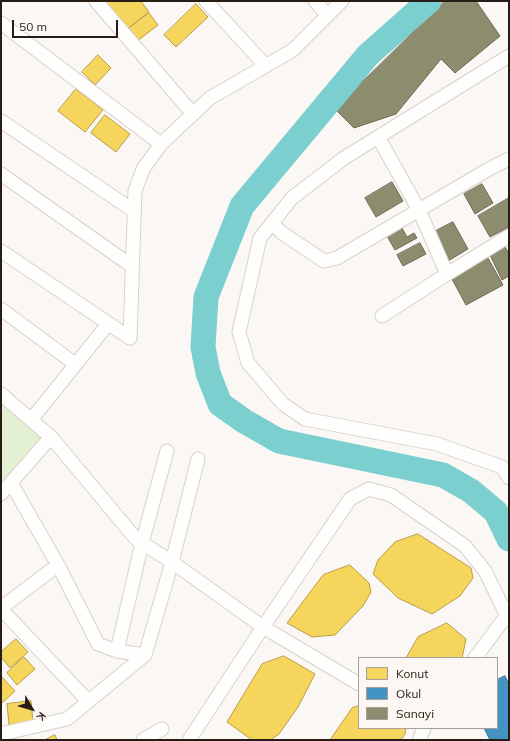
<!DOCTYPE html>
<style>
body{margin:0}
#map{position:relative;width:510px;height:741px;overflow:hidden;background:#faf7f4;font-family:Mulish,sans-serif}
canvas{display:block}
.frame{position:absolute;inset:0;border:2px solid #271d15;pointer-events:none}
.legend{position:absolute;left:358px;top:657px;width:140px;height:72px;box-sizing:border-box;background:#fcf7f2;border:1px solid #a7a09a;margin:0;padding:5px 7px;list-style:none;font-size:12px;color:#271d15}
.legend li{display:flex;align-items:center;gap:8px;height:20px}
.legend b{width:20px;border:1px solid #a7a09a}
.north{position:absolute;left:12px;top:689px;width:40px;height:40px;-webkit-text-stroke:3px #fcf7f2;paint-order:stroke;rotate:128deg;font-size:11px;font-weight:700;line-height:16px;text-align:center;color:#271d15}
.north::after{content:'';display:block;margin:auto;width:14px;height:18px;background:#271d15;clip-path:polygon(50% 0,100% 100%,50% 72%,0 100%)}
.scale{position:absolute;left:12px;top:20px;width:106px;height:18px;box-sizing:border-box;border:2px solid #271d15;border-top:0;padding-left:5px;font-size:12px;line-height:14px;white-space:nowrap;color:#271d15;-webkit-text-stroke:3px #fcf7f2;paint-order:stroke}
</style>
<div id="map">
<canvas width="510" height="741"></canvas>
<div class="frame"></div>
<ul class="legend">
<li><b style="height:11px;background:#f6d55c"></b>Konut</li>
<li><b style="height:11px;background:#4393c3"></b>Okul</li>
<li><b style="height:11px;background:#8c8c6e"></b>Sanayi</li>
</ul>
<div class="north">K</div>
<div class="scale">50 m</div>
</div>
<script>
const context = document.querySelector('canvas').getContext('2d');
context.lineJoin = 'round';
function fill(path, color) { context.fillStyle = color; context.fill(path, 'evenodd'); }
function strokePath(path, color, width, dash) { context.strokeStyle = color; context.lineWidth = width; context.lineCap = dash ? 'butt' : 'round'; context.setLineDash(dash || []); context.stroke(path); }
const green = new Path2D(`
 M1,394l50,43 -50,57z`);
const homes = new Path2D(`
 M102,1h39l8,11 -23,18z
 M196,4l12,13 -32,30 -12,-12z
 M149,13l9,12 -22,17 -9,-12z
 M98,55l13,13 -16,17 -13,-13z
 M76,89l27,21 -18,22 -27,-21z
 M105,115l25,19 -14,18 -25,-19z
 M418,534l53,34 2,10 -13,18 -28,18 -34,-16 -25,-24 5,-14 17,-18z
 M350,565l19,18 2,9 -8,14 -28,29 -23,2 -25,-14 36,-48z
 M447,623l19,16 -4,19h-56l12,-21z
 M16,639l12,13 -18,16 -9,-11v-5z
 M284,656l31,18 -17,33 -19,27 -9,6h-18l-25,-18 35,-58z
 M24,657l11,12 -18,16 -10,-12z
 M1,676l14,15 -14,13z
 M31,701l2,21 -24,3 -2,-21z
 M359,706v22h47l-1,6 -4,6h-71l22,-32z
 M55,735l2,5h-12z`);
const schools = new Path2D(`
 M505,676l4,9v55h-19l-6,-12h13v-48z`);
const industry = new Path2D(`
 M445,1h31l24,35 -45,37 -14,-14 -45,55 -42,14 -19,-19z
 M392,182l11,19 -27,16 -11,-19z
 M482,184l11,19 -18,11 -11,-20z
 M509,198v29l-19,10 -12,-21z
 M453,222l15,27 -20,12 -16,-28z
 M402,228l5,9 7,-4 3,5 -22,12 -8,-14z
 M420,243l6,11 -23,12 -6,-11z
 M504,245l5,9v22l-7,4 -13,-27z
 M488,258l15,27 -37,20 -14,-26z`);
const river = new Path2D(`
 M429,1l-61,54 -126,151 -36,91 -3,50 5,26 12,31 24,17 35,20 164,34 28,16 25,21 13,27`);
const street = new Path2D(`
 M96,1l97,113
 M206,1l59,64
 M315,1l12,14
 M1,23l160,121
 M509,56l-165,102 -52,40 -32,40 -21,94 9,31 35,41 22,15 132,25 65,23 7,11
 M1,121l133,90
 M378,137l41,73 28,64
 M1,174l132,93
 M272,223l10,10 42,28 13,-3 152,-89 20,-10
 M1,251l129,87
 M1,309l74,55
 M382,316l65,-42 62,-38
 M130,338l5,-147 8,-22 18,-25 49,-46 83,-48 49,-49
 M1,394l50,43 85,102 36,23 91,65 96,57
 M31,420l77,-96
 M11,483l47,82 40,79 19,7 28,4
 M1,494l50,-57
 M1,608l57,-43
 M1,609l87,92
 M117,651l25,-108 25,-92
 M475,658l32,-43
 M1,734l66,-15 78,-64 27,-93 26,-103
 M143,740l19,-11
 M189,740l74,-113 87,-128 19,-10 22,6 74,51 20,25 24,49
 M419,740l5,-12`);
fill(green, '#e3f1d2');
fill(homes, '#f6d55c');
strokePath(homes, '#b89e47', 1);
fill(schools, '#4393c3');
strokePath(schools, '#3b708f', 1);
fill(industry, '#8c8c6e');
strokePath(industry, '#6e6b53', 1);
strokePath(river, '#7bcfcf', 25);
strokePath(street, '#d7d1cc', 15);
strokePath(street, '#fefefd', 13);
</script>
